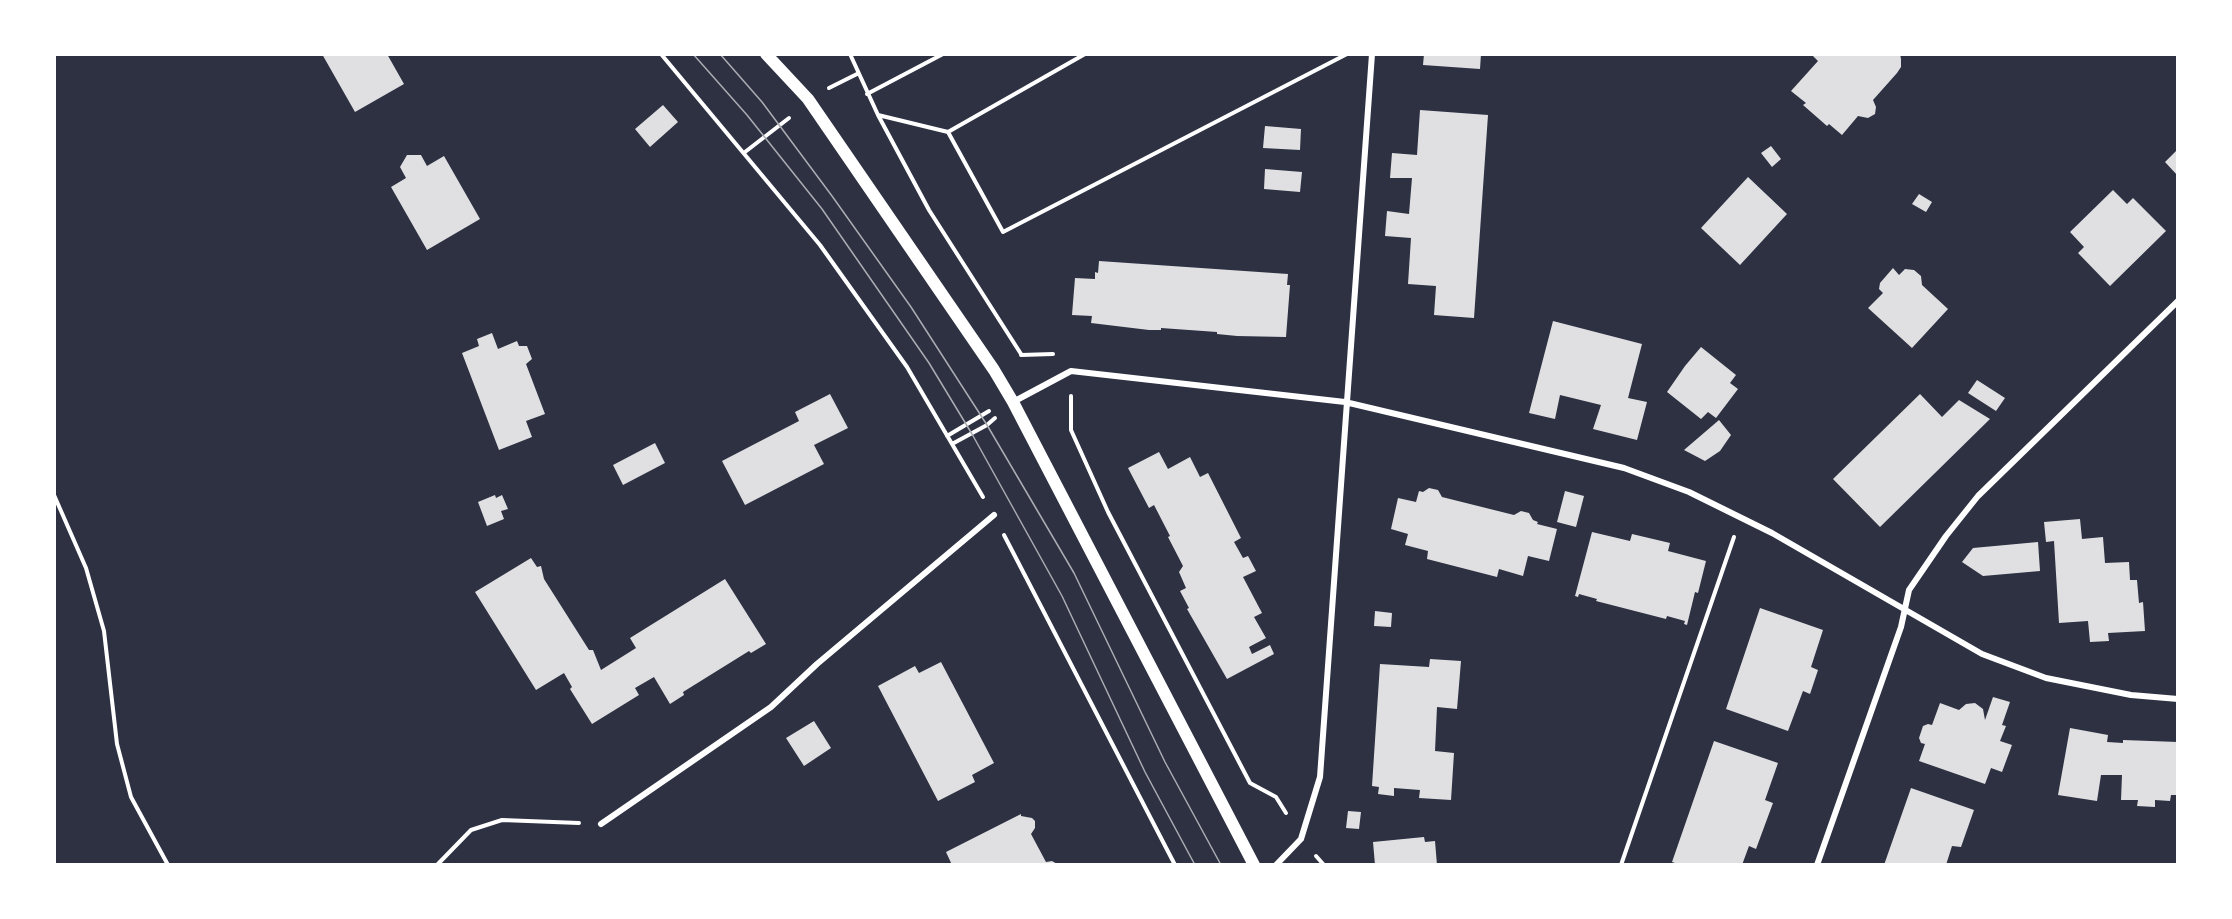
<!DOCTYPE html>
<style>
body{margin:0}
#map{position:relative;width:2232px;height:919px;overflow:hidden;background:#2d3142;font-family:Rubik,sans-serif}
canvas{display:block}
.frame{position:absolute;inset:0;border:56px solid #fff;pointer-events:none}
</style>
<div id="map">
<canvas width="2232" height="919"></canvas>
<div class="frame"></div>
</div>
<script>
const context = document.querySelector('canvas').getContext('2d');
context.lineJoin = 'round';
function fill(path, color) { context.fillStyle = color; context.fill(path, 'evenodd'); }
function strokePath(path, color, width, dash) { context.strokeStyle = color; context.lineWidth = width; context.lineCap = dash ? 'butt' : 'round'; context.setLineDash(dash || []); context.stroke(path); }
const building = new Path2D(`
 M322,54h65l17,30 -49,28z
 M1424,54h57l-1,15 -57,-4z
 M1811,54h89l1,5v8l-4,6 -24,27 3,7 -1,7 -7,4 -10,-2 -16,19 -13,-11 -2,2 -24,-21 3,-2 -15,-12 27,-30z
 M663,105l15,17 -28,25 -15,-18z
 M1420,110l68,5 -14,203 -40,-3 2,-29 -28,-2 3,-46 -26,-2 2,-25 22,3 3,-36h-22l2,-25 25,2z
 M1265,126l36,3 -1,21 -37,-2z
 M1771,146l10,13 -9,8 -11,-14z
 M2178,149v27l-13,-14z
 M407,155h14l6,11 17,-10 36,63 -53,31 -36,-63 15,-9 -6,-11z
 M1265,169l37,3 -2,20 -36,-3z
 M1748,177l39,37 -47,51 -39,-37z
 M2113,190l14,14 6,-6 33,33 -56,55 -32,-33 6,-6 -14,-15z
 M1919,194l13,8 -6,10 -14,-8z
 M1099,261l189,13 -1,11h3l-4,52 -49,-1 -20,-2v-2l-56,-4v2h-12l-58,-7 1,-7 -20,-1 3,-37 20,1v-7l3,1z
 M1893,268l6,7 6,-6 9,1 7,6 1,9 26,24 -36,39 -44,-40 15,-15 -4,-4 1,-6z
 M1553,321l89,23 -14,54 19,4 -10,38 -44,-11 8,-24 -41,-10 -5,24 -26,-6z
 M492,333l6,16 19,-8 2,5h8l5,13 -6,5 19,50 -19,7 6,16 -33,13 -37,-97 17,-7 -2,-7z
 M1701,347l35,28 -6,8 8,6 -22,29 -8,-6 -7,7 -34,-27 18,-26z
 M1977,380l28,18 -9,13 -28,-18z
 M830,394l18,34 -34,17 10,19 -79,41 -23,-44 77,-40 -4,-9z
 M1920,394l22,23 17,-17 31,19 -110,108 -47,-48z
 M1719,420l12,15 -11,16 -15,10 -21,-11z
 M655,443l10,20 -42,22 -10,-20z
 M1159,452l9,17 22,-12 10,20 8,-4 33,65 -7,4 9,16 5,-2 8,15 -13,6 19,36 -8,4 12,21 -17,9 3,7 18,-9 4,9 -47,25 -40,-70 2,-1 -9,-17 6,-3 -7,-16 4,-6 -15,-29 2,-1 -16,-31 -5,3 -21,-40z
 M1429,488l9,2 4,7 72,18 7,-4 8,2 4,7 5,2 -1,2 20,5 -8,32 -21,-5 -5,20 -24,-7 -2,8 -70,-18 1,-8 -23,-6 3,-11 -17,-5 7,-31 18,4 3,-11 4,1z
 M1565,491l19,5 -8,31 -19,-5z
 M495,495l1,3 6,-3 6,14 -7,2 3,8 -17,7 -9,-24z
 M2080,519l2,20 21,-2 2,26 24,-1 1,18h7l2,23 4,-1 2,29 -37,2 1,8 -19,1 -2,-21 -29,2 -5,-82 -8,1 -2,-20z
 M1592,532l38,9 2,-7 38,9 -2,8 38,10 -8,32 -3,-1 -8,33 -3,-1 1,-3 -18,-5 -1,3 -70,-18 1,-2 -18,-5 -1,3 -3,-1z
 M2038,542l2,29 -57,5 -21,-14 11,-14z
 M531,558l6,9 4,-1 3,13 45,71h4l8,20 35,-22 -6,-10 95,-59 41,65 -15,9 -2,-2 -66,41 1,3 -14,9 -16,-27 -19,11 4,7 -47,29 -22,-35 2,-2 -8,-14 -28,17 -61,-98z
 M1760,608l63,22 -12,37 7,3 -8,24 -7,-3 -15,40 -62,-22z
 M1375,611l17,2 -1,14 -17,-1z
 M1430,659l31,2 -4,48 -20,-2 -2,44 19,2 -3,47 -32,-2 1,-8 -26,-2v8l-16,-2 1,-7 -7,-1 8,-122 49,3z
 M941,662l53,101 -22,12 3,7 -37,19 -60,-115 37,-20 4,7z
 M1993,697l17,5 -8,23 4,1 -6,15 12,4 -10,27 -11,-4 -6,16 -66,-23 6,-17 -4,-1 -2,-5 4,-12 5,-2 4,1 8,-22 19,7 7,-6 9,-1 8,6 2,11z
 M814,721l17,27 -27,18 -18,-28z
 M2070,728l38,7 -1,7 16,1v-3l55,2v53h-7l-1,6 -15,-1v7l-18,-1 1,-6h-17l1,-25h-21l-4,26 -39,-6z
 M1714,741l64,22 -13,37 8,3 -17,46 -7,-3 -7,19h-61l-9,-3z
 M1911,788l63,22 -13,37 -9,-1 -6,19h-62z
 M1348,811l13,1 -2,17 -13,-1z
 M1021,814v2l11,2 3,3v7l-4,6 15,28 6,-1 7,4h-107l-6,-13z
 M1424,837l1,5 10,-1 2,24h-62l-2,-23z`);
const path = new Path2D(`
 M661,54l159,191 87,122 76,130
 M850,54l28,61 70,17
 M1085,54l-137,78 55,100 344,-178
 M829,88l28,-14
 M867,94l76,-40
 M878,115l51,95 92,144
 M745,152l44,-34
 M1021,355l32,-1
 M1071,396v34l37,82 142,271 26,14 10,16
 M947,436l42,-25
 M952,444l35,-19 8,-7
 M54,495l32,73 18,63 13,113 14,53 37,68
 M1004,535l171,330
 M1316,856l8,9
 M437,865l34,-35 31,-10 77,3
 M1621,865l113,-328`);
const minor = new Path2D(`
 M1013,402l58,-31 274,31 279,66 65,24 83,41 210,121 64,24 85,17 47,4
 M601,824l170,-117 46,-43 177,-149
 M1276,865l25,-26 19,-62 52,-723
 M1817,865l84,-238 8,-37 37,-54 32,-40 200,-195`);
const secondary = new Path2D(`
 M766,54l42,45 186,271 19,32 241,463`);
const tram = new Path2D(`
 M693,54l54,61 75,94 107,154 43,71 90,162 83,176 50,93
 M720,54l42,48 70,94 79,111 76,118 87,148 91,189 56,103`);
fill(building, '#e0e0e3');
strokePath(path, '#fff', 4);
strokePath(minor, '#fff', 6);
strokePath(secondary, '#fff', 12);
strokePath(tram, '#abadb3', 1.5);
</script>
